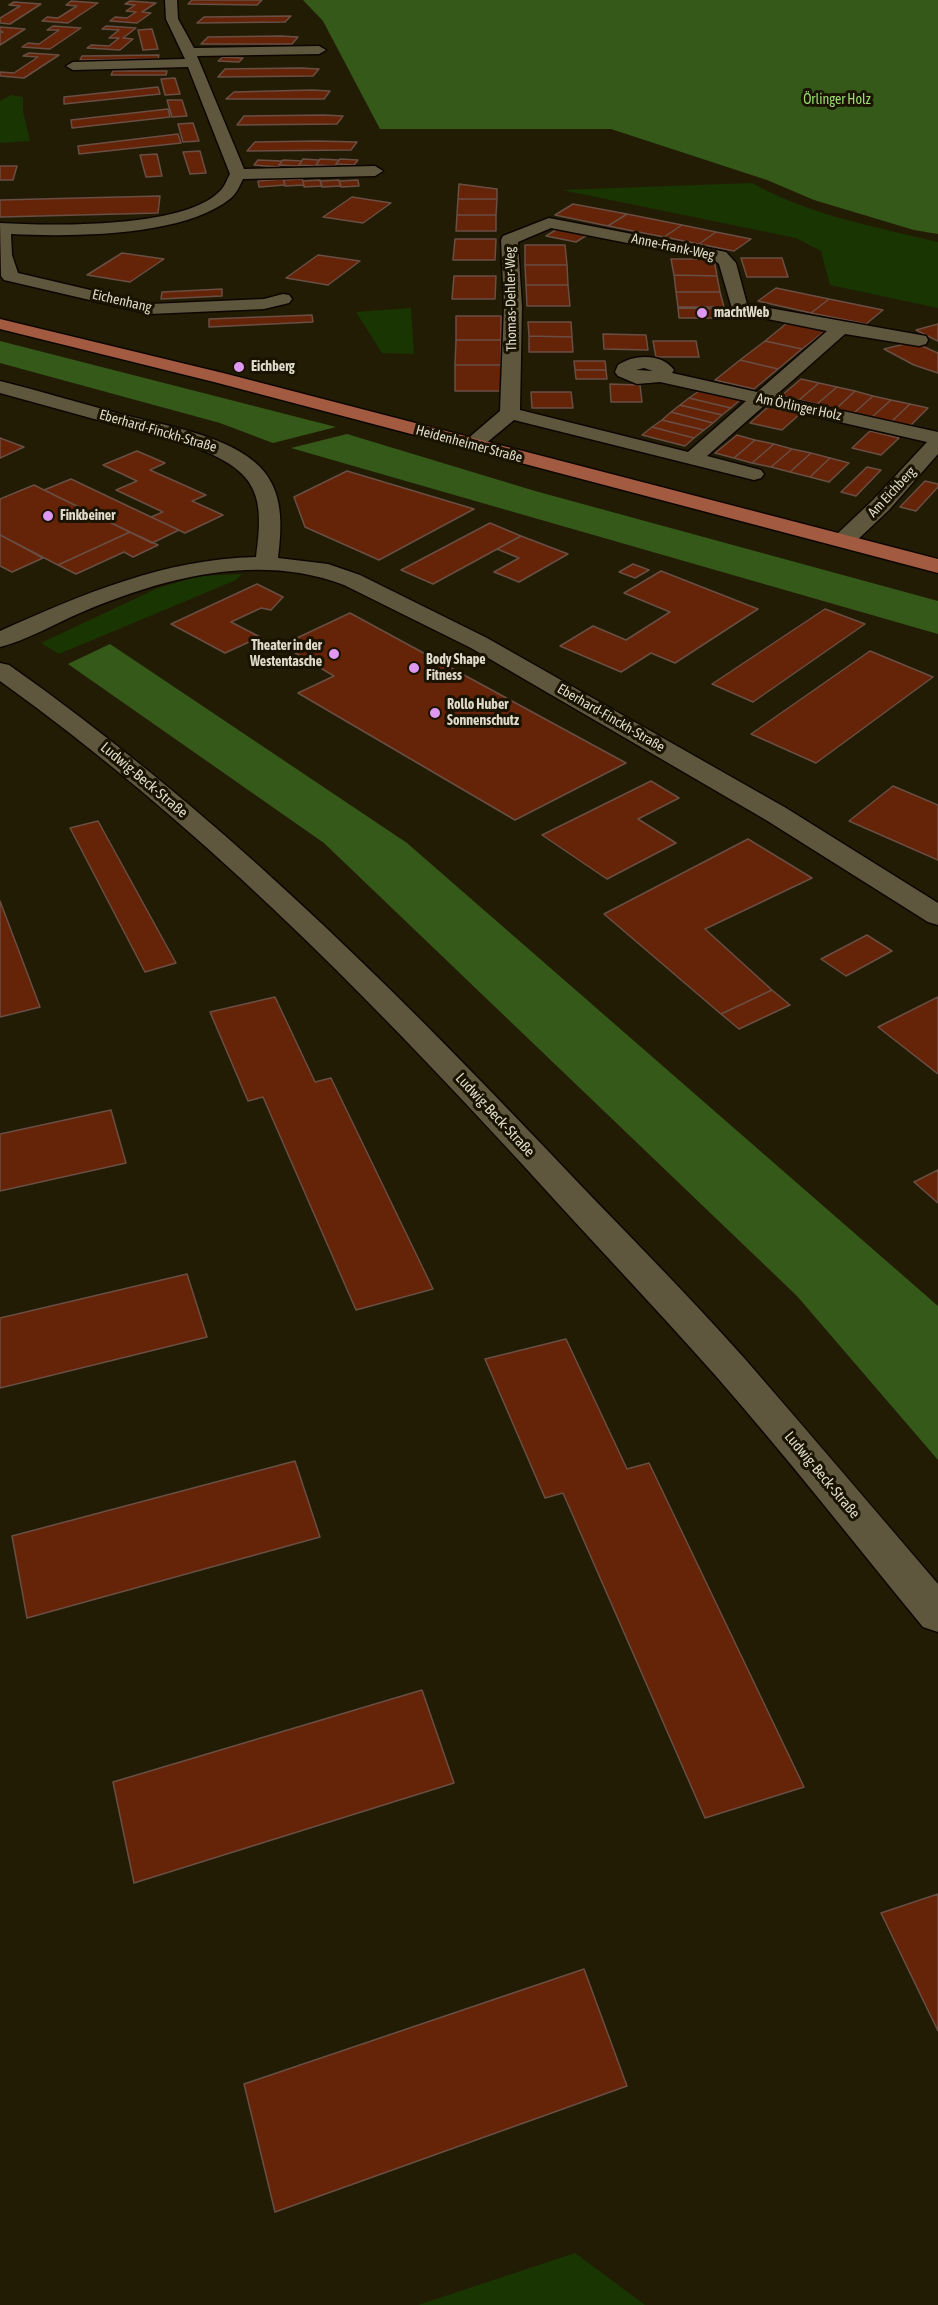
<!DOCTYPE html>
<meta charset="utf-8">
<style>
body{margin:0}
canvas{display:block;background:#231c05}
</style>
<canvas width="938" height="2305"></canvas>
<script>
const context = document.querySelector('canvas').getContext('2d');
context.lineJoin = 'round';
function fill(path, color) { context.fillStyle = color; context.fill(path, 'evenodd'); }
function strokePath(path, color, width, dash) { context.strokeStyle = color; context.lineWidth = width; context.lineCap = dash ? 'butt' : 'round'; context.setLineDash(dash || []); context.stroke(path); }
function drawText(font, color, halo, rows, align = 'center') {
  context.font = font + ' "Asap Condensed",sans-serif'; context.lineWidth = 6; context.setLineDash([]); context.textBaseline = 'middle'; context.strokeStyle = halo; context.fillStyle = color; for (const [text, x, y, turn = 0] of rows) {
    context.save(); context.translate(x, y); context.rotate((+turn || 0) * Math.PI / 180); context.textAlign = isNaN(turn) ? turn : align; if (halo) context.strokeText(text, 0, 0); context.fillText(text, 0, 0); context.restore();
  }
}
const green = new Path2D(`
 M11,95l12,2v14l7,30 -30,2v-42z
 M752,183c56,32 124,44 186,59v66l-108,-23 -9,-34 -25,-13 -234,-48z
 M411,308l3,46 -32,-1 -26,-41z
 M242,574l-6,6 -177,74 -18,-11 117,-55 42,-12z
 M575,2253l70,52h-227z`);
const forest = new Path2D(`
 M303,0h635v234l-24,-4 -100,-30 -47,-20 -156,-51h-231l-57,-108z
 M0,341l336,86 -63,16 -53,-20 -220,-60z
 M347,434l188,57 403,110v33l-647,-186z
 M110,644l297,199 531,463v154l-141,-164 -473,-453 -256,-179z`);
const building = new Path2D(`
 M192,0h70l-5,5 -69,-1z
 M71,1l27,2 -30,20 -26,-2 5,-4 11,1 19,-12 -11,-1z
 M130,1l26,2 -14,9 9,1 -14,10 -27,-2 5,-4 12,1 9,-6 -10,-1 9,-6 -10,-1z
 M14,2l27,2 -31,20 -10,-1v-5l20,-12 -11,-1z
 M291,16l-6,6 -88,1 7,-6z
 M53,26l28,2 -31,21 -28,-2 6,-4 11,1 20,-14h-12z
 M106,26l30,2 -13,10 10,1 -13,11 -33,-2 4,-3 18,1 10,-8h-10l10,-8 -17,-1z
 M0,27l25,2 -25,16v-12l3,-1 -3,-1z
 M152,29l6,20 -15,1 -5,-20z
 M281,36l17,1 -6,7h-91l7,-7z
 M29,53l30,2 -35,23 -24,-2v-4l14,1 24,-16 -15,-1z
 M159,55l-1,4 -78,1 2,-4z
 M223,57l20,1 -4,4 -21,-1z
 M301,68l18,1 -6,7 -95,1 7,-8z
 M113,71h54l-1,4h-55z
 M175,78l5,16 -15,1 -4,-16z
 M158,87l2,7 -96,10v-7z
 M312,90l18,1 -6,8h-98l8,-7z
 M167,100h15l5,16 -15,1z
 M168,109l2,8 -98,11 -1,-8z
 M324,115l19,1 -6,8 -100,1 7,-9z
 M193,123l6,18 -16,1 -5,-18z
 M178,134l3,9 -102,11 -1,-8z
 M317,141l40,1 -6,8 -104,1 8,-9z
 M200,151l6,22 -16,1 -7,-22z
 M157,154l5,22 -16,1 -6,-22z
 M303,159l16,1 -3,6 -17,-1z
 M320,159l19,1 -4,6 -19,-1z
 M340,159l18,1 -4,5 -18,-1z
 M258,160l24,1 -4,6 -24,-2z
 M283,160l19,1 -4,5 -19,-1z
 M0,166h17l-4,14h-13z
 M283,179l2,6 -26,2 -1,-6z
 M302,179l2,6 -19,1 -1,-6z
 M320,180l2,6 -18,1 -1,-6z
 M339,180l2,6 -19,1 -2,-6z
 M358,180l1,6 -18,1 -2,-6z
 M459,184l38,5v10h-39z
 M160,196l-2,17 -158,4v-17z
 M352,197l39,6 -28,20 -40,-6z
 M458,199h39l-1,16h-39z
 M573,204l54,10 -19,12 -53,-11z
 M627,214l55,11 -18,12 -56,-11z
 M457,215h39v16h-40z
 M682,225l34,7 -17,12 -35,-7z
 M562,226l30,6 -16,10 -30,-6z
 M716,232l35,7 -17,12 -35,-7z
 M455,239h41l-1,21h-42z
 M525,245h40l2,20h-42z
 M122,253l42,6 -34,23 -43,-7z
 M318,255l42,6 -32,24 -42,-7z
 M741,258h41l6,19h-41z
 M671,259h43l3,17 -43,-1z
 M525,265h42l1,20h-42z
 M674,275l43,1 3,16h-44z
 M454,276h42l-1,23h-43z
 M526,285h42l2,21h-43z
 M776,288l53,11 -18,14 -53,-12z
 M222,289v7l-61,3 1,-7z
 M676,292h44l4,15h-46z
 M829,299l54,11 -17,14 -55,-11z
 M678,308l45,1 3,9h-47z
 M312,315l1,7 -104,5v-8z
 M456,316h45v24h-45z
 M528,322h43l1,15 -43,-1z
 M787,323l38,8 -23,18 -37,-8z
 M938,324v17l-22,-11z
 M603,334l43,1 2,15 -44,-1z
 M529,336l43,1 1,15h-44z
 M456,340h45v25h-46z
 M653,341h43l3,16h-43z
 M765,341l37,8 -24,20 -38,-9z
 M913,342l25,11v20l-24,-8 -30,-16z
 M740,360l38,9 -24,20 -39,-9z
 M574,361h31l1,9h-31z
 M455,365h46l1,26h-47z
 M575,370h31l1,9h-31z
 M801,379l18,4 -20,17 -18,-4z
 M819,383l18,4 -20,17 -18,-4z
 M610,384l30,1 2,17h-31z
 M837,387l18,4 -19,18 -19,-5z
 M699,391l41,9 -9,8 -42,-10z
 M855,391l18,5 -19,17 -18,-4z
 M531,392h40l2,16h-41z
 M873,396l18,4 -19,17 -18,-4z
 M689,398l42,10 -9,7 -42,-10z
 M891,400l19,4 -19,18 -19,-5z
 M910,404l18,4 -18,18 -19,-4z
 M680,405l42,10 -9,8 -42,-11z
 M768,407l32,7 -18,16 -32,-7z
 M671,412l42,11 -9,7 -42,-10z
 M662,420l42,10 -10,8 -42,-11z
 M652,427l42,11 -9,8 -43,-11z
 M870,431l29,7 -18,17 -29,-7z
 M737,435l18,5 -21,18 -19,-5z
 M0,438l24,9 -24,11z
 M755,440l19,4 -22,19 -18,-5z
 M774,444l18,5 -21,18 -19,-4z
 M792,449l19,4 -21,19 -19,-5z
 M137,451l28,12 -15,7 56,25 -14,6 31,14 -38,18 -34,-16 12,-5 -47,-22 21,-9 -34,-16z
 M811,453l19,5 -20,19 -20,-5z
 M830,458l19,5 -20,19 -19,-5z
 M867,467l14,3 -25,26 -15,-4z
 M347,471l127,38 -95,51 -74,-33 -11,-30z
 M71,479l80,38 28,13 -27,13 -108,-53z
 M925,481l13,3v3l-22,24 -16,-4z
 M34,485l10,5 86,42 -72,33 -58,-30v-36z
 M490,523l31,13 -88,48 -32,-14z
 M130,532l28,13 -25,12 -9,-5 -48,22 -18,-9z
 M0,535l43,23 -31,14 -12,-6z
 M521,536l47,18 -49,28 -25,-10 25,-14 -22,-9z
 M633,564l16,6 -14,8 -16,-6z
 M661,571l97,38 -83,54 -24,-10 -30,19 -61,-26 33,-20 33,14 44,-28 -46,-19z
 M257,584l26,13 -12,13 -10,-2 -30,14 29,15 -35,16 -54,-29z
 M825,609l40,15 -112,78 -41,-18z
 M350,613l276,150 -111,57 -217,-127 36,-17 -52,-31z
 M870,651l63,26 -117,86 -65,-29z
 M651,781l28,17 -41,21 38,24 -69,36 -65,-44z
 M893,786l45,19v55l-89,-39z
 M98,821l78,142 -31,9 -75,-144z
 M748,839l64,39 -107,51 67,61 -51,24 -117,-100z
 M0,901l40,106 -40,10z
 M867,935l25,16 -46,25 -25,-17z
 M772,990l18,15 -51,24 -18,-15z
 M275,997l40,85 16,-4 102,211 -77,21 -93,-213 -15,4 -38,-89z
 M938,997v77l-60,-47z
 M111,1110l15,53 -126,28v-57z
 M938,1170v33l-24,-21z
 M187,1274l20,63 -207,51v-70z
 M566,1339l61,130 22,-6 155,324 -99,31 -142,-325 -18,5 -60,-139z
 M295,1461l25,76 -293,81 -15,-82z
 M422,1690l32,93 -320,100 -21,-101z
 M938,1894v137l-57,-118z
 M584,1969l43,117 -352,126 -31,-128z`);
const minor = new Path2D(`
 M165,0h12l1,19 16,29 125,-2 7,4 -7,4 -122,2 47,113 131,-3 8,5 -8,5 -132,3c-3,6 -6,14 -12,19 -47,39 -161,39 -220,36l1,21 6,18 132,31 114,-5 19,-5 6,1 3,4 -3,4 -25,6 -114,5 -146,-34 -3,-4 -1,-53c50,3 186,6 221,-33 4,-4 6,-11 9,-16l-42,-107 -115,3 -7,-4 7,-4 112,-3 -19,-40z
 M549,218l177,34 10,11 11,41 179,32 2,4 -2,4 -7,2 -74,-12 -70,62 163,36v22l-49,56 -37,35 -8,2 -8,-2 -3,-5 3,-5 37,-35 54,-58 -162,-37 -58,51 54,14 3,4 -3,4 -7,2 -240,-60 -35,29h-14l-3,-4 3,-4 35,-30 4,-104 -3,-67 2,-4zM551,228l163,32 5,4 14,48 94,19 -70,61 -85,-19 2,-3c-12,-17 -40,-16 -56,-5l-3,7 3,4 19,8 23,-2 86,19 -58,51 -168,-42 2,-103 -4,-65zM644,368l9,3 -17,-1z
 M0,381c40,10 80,22 120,33 42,11 109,21 140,53 24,25 22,59 18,91l50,6 32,11 127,63 299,170 152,95v22l-10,-3 -162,-102 -295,-172 -127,-63c-87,-33 -182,-7 -264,28 -26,11 -52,27 -80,34v-16c83,-37 164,-72 256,-74 10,-67 -2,-87 -64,-111l-192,-53z
 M0,663l9,2c199,140 374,312 542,489 64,68 132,135 194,205 65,75 129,150 193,225v48l-15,-5c-69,-84 -136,-170 -208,-252 -63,-71 -129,-140 -193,-211 -160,-174 -329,-345 -522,-483z`);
const major = new Path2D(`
 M0,319l227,55 711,185v14l-724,-191 -214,-53z`);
const markers = [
 [702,313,6,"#de98f2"],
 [239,367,6,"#de98f2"],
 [48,516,6,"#de98f2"],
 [334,654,6,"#de98f2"],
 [414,668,6,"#de98f2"],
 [435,713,6,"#de98f2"]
];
const farParknames = [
 ["Örlinger Holz",837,100]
];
const farStreetnames = [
 ["Anne-Frank-Weg",673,247,12],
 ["Thomas-Dehler-Weg",511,299,-91],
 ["Eichenhang",122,301,13],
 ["Am Örlinger Holz",799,407,12],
 ["Eberhard-Finckh-Straße",158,431,16],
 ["Heidenheimer Straße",469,444,15],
 ["Am Eichberg",892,492,-47],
 ["Eberhard-Finckh-Straße",611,718,30]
];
const farPoinames = [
 ["machtWeb",714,313],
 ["Eichberg",251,367],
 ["Finkbeiner",60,516],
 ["Theater in der",322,646,"right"],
 ["Westentasche",322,662,"right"],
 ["Body Shape",426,660],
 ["Fitness",426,676],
 ["Rollo Huber",447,705],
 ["Sonnenschutz",447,721]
];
const streetNames = [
 ["Ludwig-Beck-Straße",144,780,40],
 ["Ludwig-Beck-Straße",495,1115,47],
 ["Ludwig-Beck-Straße",822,1475,50]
];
fill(green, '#193501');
fill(forest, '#355919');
fill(building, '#652408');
strokePath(building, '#694e44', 1.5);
strokePath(minor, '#0d0600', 3);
strokePath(major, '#0d0600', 3);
fill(minor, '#5e563d');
fill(major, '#a25a41');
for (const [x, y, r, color] of markers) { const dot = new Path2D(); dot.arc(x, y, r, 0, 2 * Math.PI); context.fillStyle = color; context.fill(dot); strokePath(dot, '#1a1300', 2); }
drawText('14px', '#9bdd70', '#1a1300', farParknames);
drawText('14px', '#dedacb', '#1a1300', farStreetnames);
drawText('bold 14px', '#dedacb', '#1a1300', farPoinames, 'left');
drawText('15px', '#dedacb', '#1a1300', streetNames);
</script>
